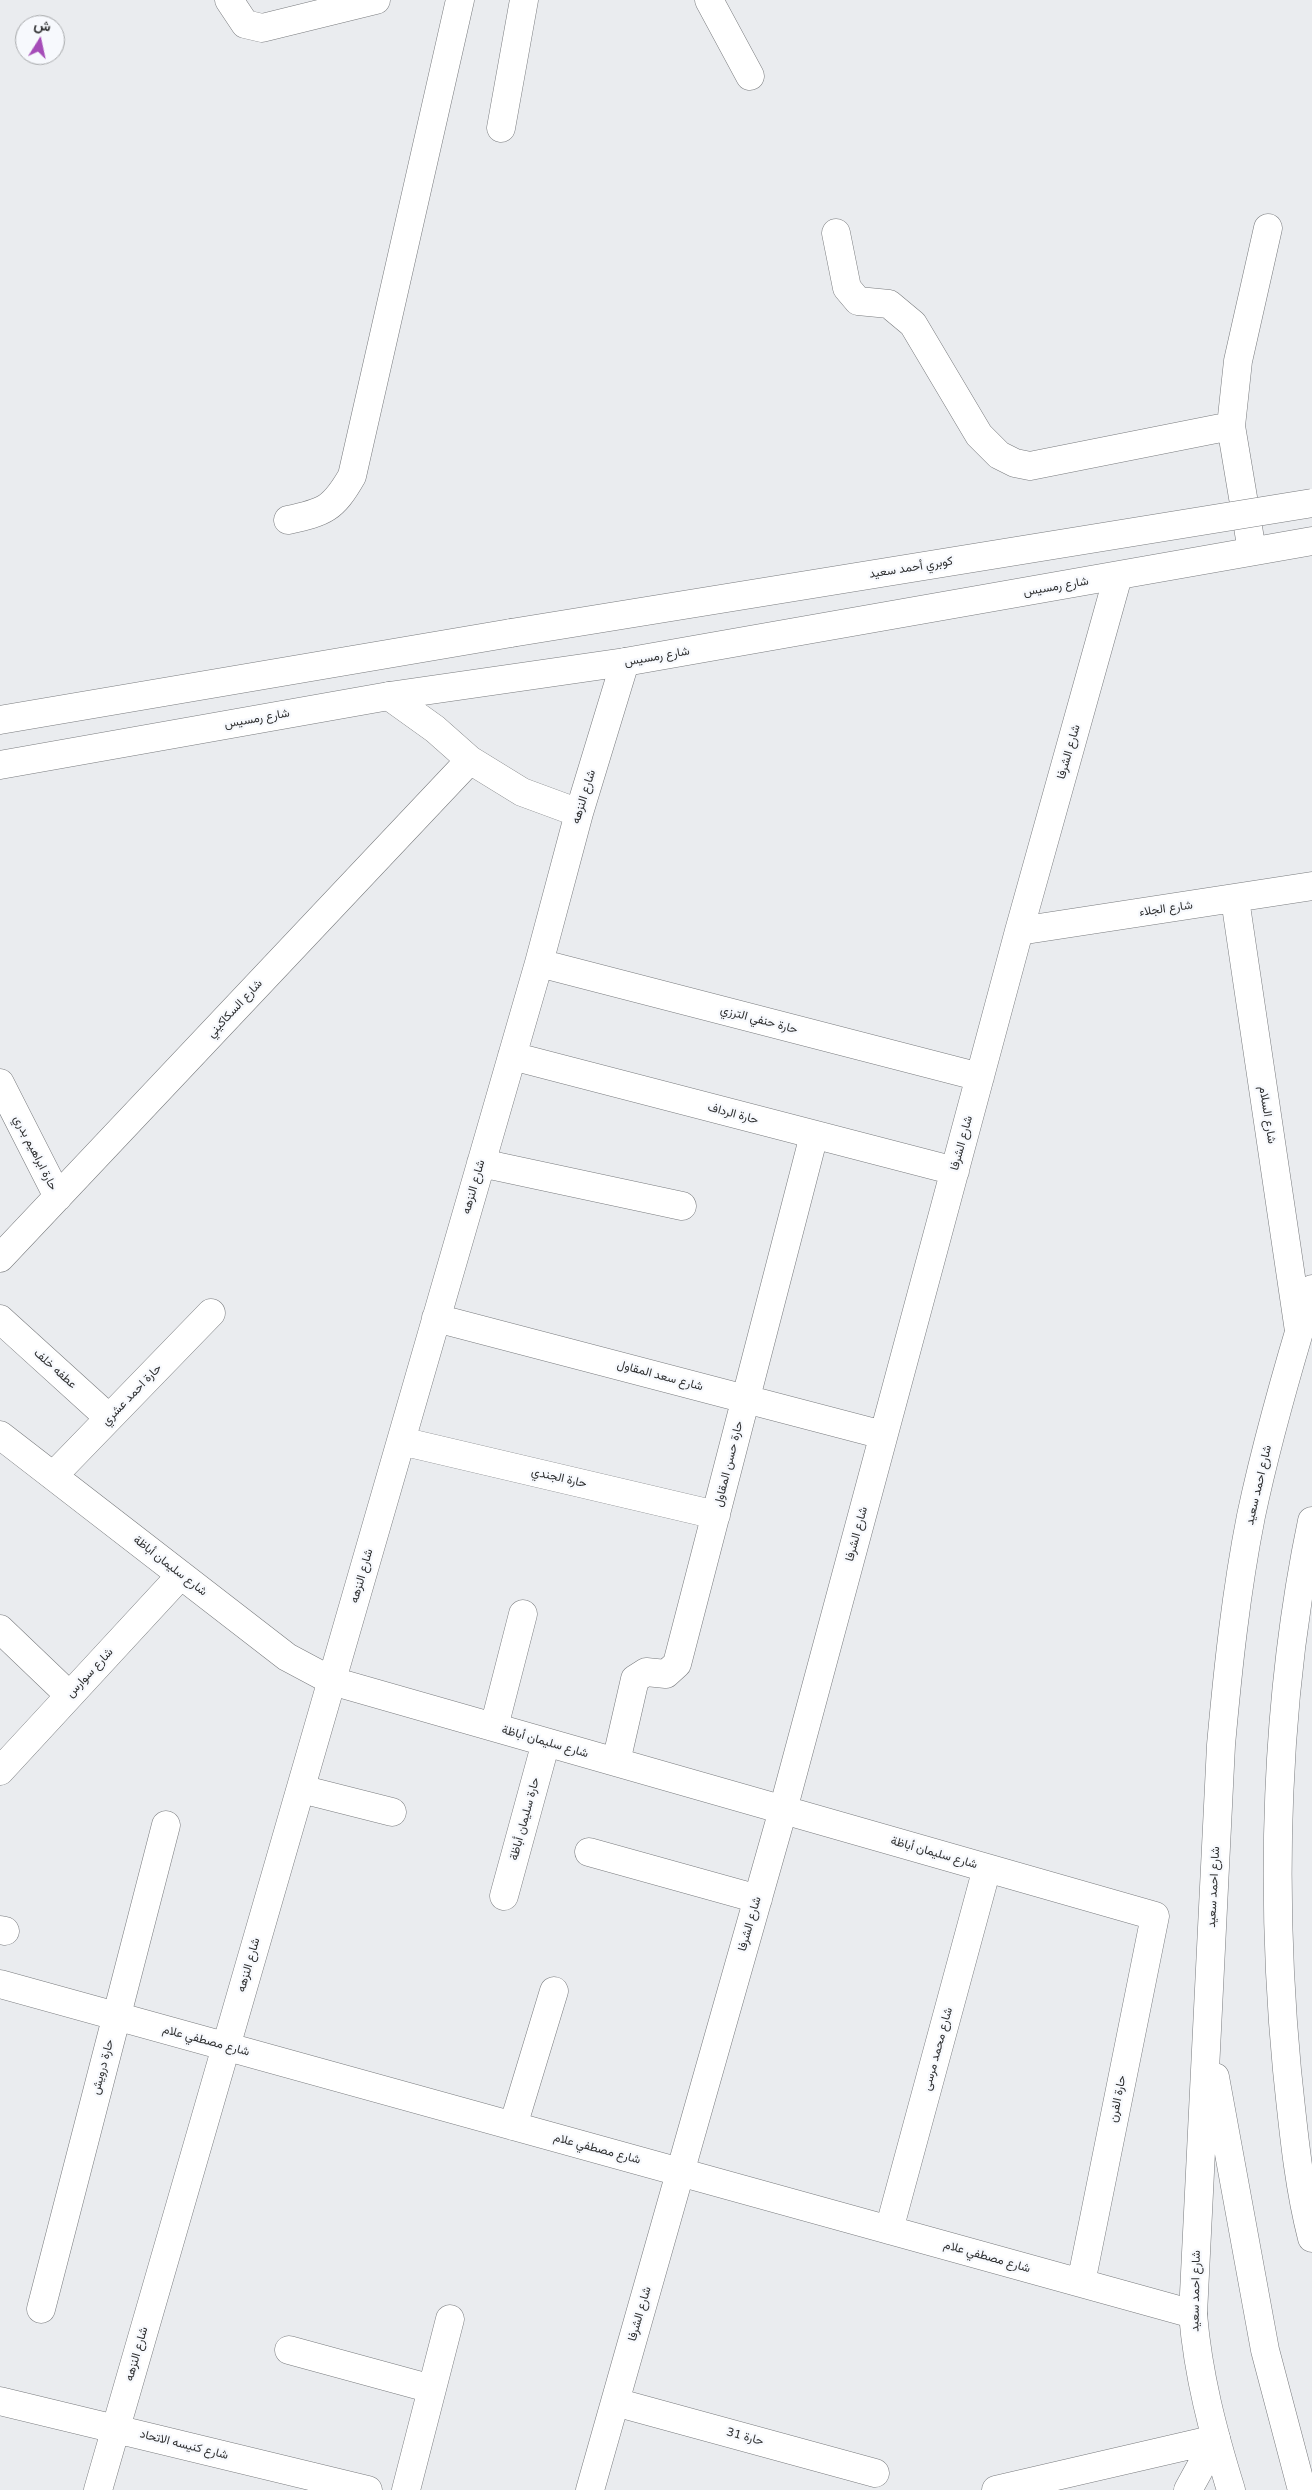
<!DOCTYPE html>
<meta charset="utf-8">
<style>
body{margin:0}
#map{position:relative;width:1312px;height:2490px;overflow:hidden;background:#eaecef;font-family:"Varela Round",Vazirmatn,sans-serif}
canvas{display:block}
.north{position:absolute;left:15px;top:15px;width:50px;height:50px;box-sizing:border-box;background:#f7f9fd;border:1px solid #a7a9ab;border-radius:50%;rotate:10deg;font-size:14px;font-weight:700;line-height:20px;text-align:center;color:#2f3031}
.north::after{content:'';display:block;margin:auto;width:18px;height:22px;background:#a54cb8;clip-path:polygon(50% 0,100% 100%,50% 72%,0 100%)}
</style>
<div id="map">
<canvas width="1312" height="2490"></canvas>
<div class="north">ش</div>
</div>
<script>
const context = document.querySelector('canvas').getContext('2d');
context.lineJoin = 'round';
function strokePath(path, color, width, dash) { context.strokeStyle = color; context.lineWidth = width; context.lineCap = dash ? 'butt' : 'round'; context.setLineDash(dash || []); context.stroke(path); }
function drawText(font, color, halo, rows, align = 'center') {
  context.font = font + ' "Varela Round",Vazirmatn,sans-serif'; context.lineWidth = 4.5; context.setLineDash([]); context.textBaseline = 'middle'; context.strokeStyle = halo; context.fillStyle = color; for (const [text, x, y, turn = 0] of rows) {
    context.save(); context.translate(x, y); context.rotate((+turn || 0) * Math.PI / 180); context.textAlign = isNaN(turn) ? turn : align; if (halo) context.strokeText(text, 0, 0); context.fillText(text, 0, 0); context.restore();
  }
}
const minor = new Path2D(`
 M229,0l16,24 17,4 114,-28
 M709,0l41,76
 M501,128l23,-128
 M836,233l11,55 11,13 31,3 24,20 66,111 20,20 16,8 15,3 201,-40
 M288,520c37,-8 45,-11 64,-44l108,-476
 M1252,551l-21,-125 7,-65 30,-133
 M389,696l46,33 35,31 52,32 57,21
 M1235,899l64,432
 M1019,931l293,-45
 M539,963l441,114
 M512,1056l443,115
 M0,1083l58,114
 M481,1163l201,43
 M0,1258l470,-498
 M436,1318l447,117
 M0,1319l109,99
 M0,1435l287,222 45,24 823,235 -74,367
 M401,1441l315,74
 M53,1476l158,-163
 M0,1629l69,66
 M494,1727l29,-113
 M616,1762l19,-83 11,-7 20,2 11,-10 137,-529
 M0,1771l181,-196
 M301,1789l91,23
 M589,1852l169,47
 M504,1896l42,-154
 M0,1930l5,1
 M0,1984l1193,330
 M513,2126l41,-135
 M889,2230l98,-362
 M41,2309l125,-484
 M289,2350l143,39
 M0,2401l368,89
 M615,2402l260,71
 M98,2490l441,-1527 40,-150 46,-151
 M406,2490l44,-171
 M590,2490l193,-680 236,-879 99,-355
 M996,2490l220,-51
 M1188,2490l28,-51`);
const major = new Path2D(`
 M0,720l511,-87
 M0,765l389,-69 236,-34 687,-121
 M1312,1521c-37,177 -42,369 -25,549 6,56 11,114 25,168
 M1215,2077l50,273 37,140
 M1231,2490c-18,-58 -33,-115 -38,-176l28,-569c7,-77 15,-153 30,-229 16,-76 38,-152 61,-227`);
const majorBridge = new Path2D(`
 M511,633l801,-130`);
const streetNames = [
 ["كوبري أحمد سعيد",911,568,-9],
 ["شارع رمسيس",1056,587,-10],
 ["شارع رمسيس",657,657,-10],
 ["شارع رمسيس",257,719,-10],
 ["شارع الشرفا",1069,752,-74],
 ["شارع النزهه",584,797,-73],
 ["شارع الجلاء",1166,909,-8],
 ["شارع السكاكيني",235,1009,-47],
 ["حارة حنفي الترزي",759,1020,15],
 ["حارة الرداف",733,1114,15],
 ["شارع السلام",1267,1115,81],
 ["شارع الشرفا",962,1143,-75],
 ["حارة ابراهيم بدري",35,1153,63],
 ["شارع النزهه",474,1187,-74],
 ["عطفه خلف",55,1369,42],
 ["شارع سعد المقاول",660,1376,15],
 ["حارة احمد عشري",132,1395,-46],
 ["حارة حسن المقاول",729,1464,-76],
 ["حارة الجندي",559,1478,13],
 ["شارع احمد سعيد",1259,1485,-77],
 ["شارع الشرفا",857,1534,-75],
 ["شارع سليمان أباظة",170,1566,38],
 ["شارع النزهه",362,1576,-74],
 ["شارع سوارس",90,1673,-47],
 ["شارع سليمان أباظة",545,1742,16],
 ["حارة سليمان أباظة",525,1819,-75],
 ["شارع سليمان أباظة",934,1853,16],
 ["شارع احمد سعيد",1214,1887,-87],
 ["شارع الشرفا",750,1924,-74],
 ["شارع النزهه",249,1965,-74],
 ["شارع مصطفي علام",206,2041,15],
 ["شارع محمد مرسى",938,2049,-75],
 ["حارة درويش",103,2067,-75],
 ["حارة الفرن",1118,2099,-79],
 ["شارع مصطفي علام",597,2149,15],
 ["شارع مصطفي علام",987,2257,16],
 ["شارع احمد سعيد",1196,2291,-89],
 ["شارع الشرفا",640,2314,-74],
 ["شارع النزهه",137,2354,-74],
 ["حارة 31",745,2437,15],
 ["شارع كنيسه الاتحاد",184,2445,14]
];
strokePath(minor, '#797b7e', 29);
strokePath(major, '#797b7e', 29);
strokePath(minor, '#fff', 28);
strokePath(major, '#fff', 28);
strokePath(majorBridge, '#797b7e', 29, []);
strokePath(majorBridge, '#fff', 28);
drawText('12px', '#2f3031', '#f7f9fd', streetNames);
</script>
